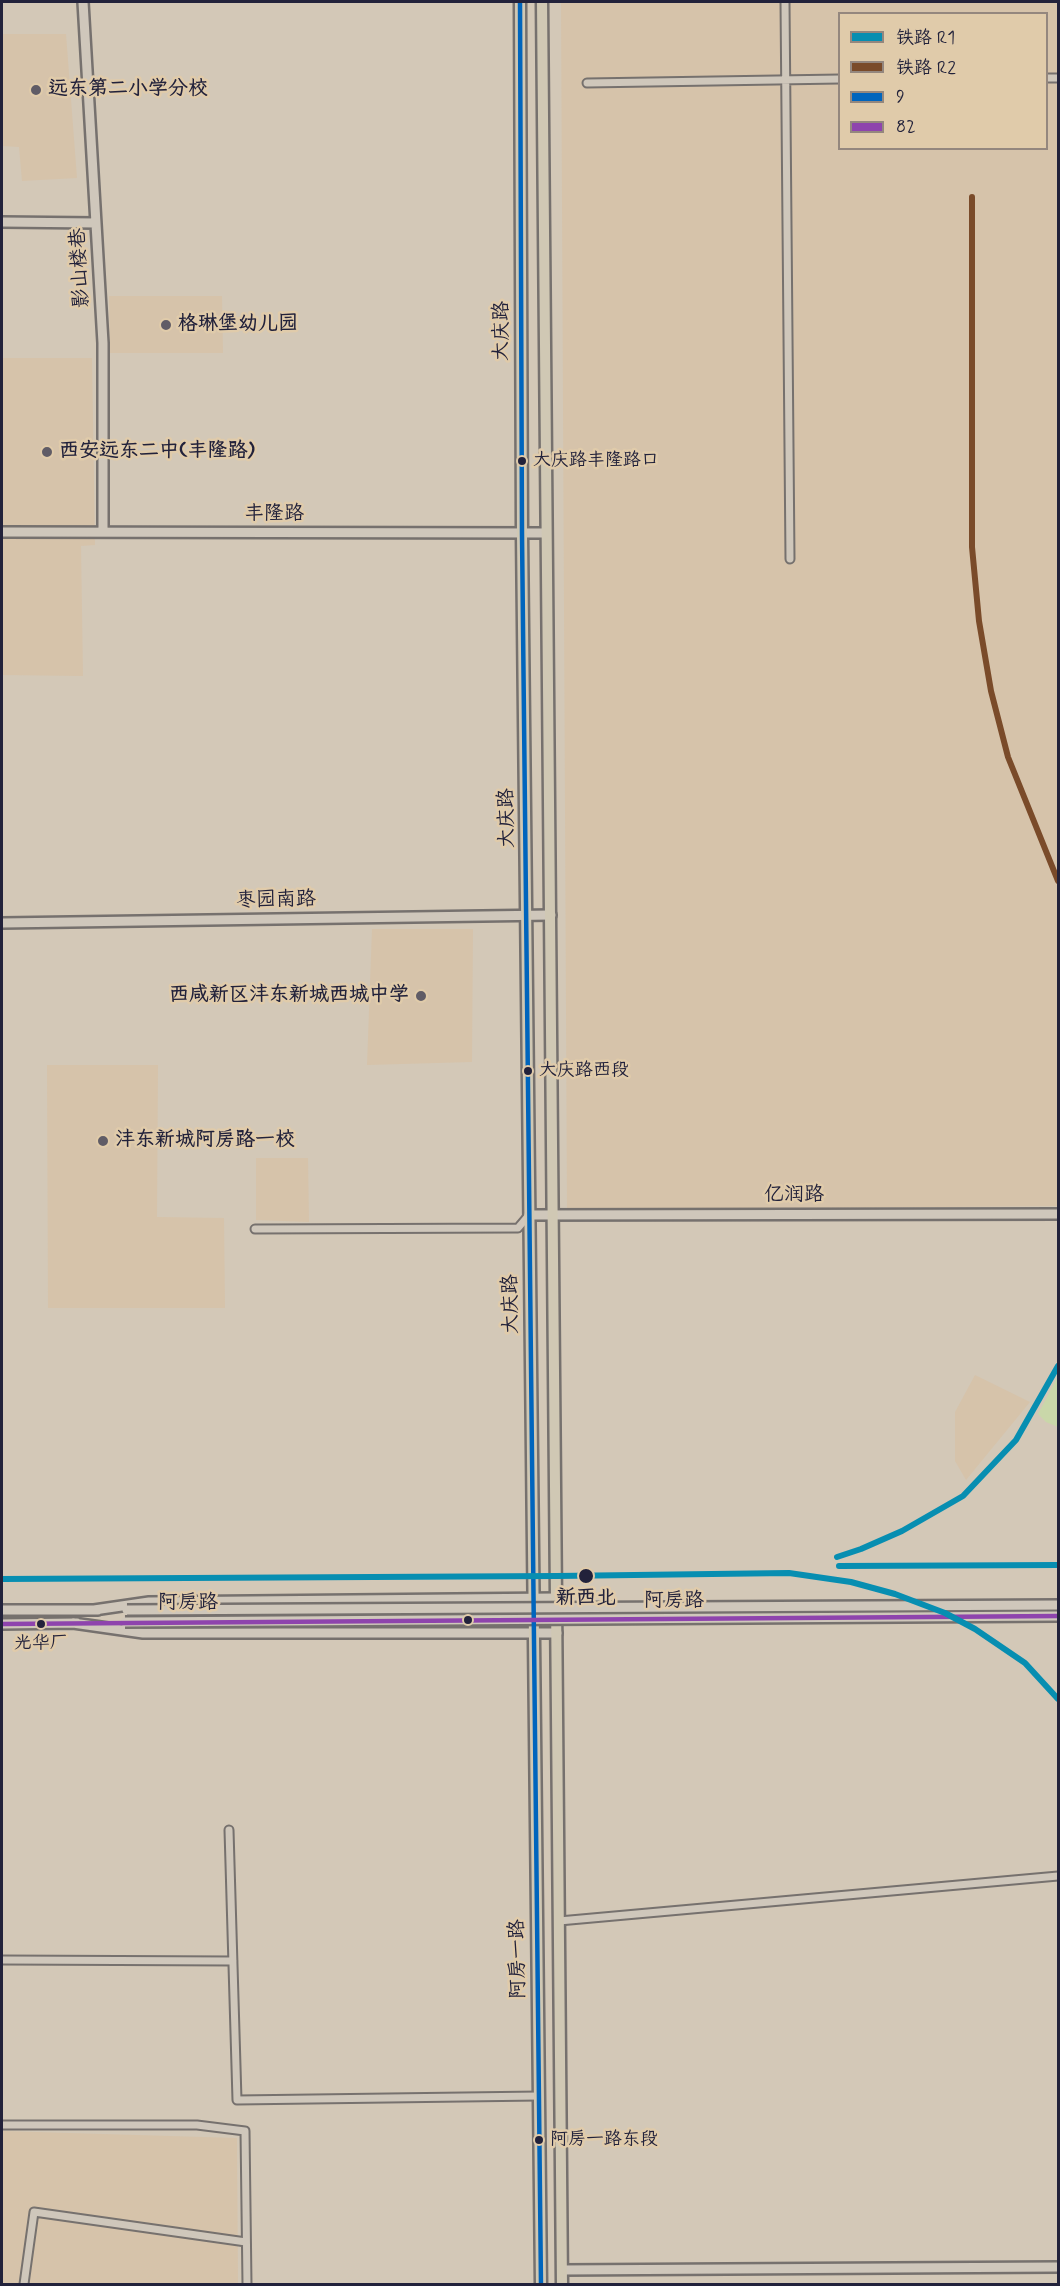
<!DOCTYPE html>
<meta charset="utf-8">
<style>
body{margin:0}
#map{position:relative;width:1060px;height:2286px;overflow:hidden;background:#d3c8b7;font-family:Mynerve,"LXGW WenKai TC",sans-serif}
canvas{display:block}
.frame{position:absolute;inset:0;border:3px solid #22223b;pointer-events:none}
.legend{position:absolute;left:838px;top:12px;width:210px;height:138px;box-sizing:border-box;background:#e0cbaa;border:2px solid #94877e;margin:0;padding:8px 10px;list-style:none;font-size:18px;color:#22223b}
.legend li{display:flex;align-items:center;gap:12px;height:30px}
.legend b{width:30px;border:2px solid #94877e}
</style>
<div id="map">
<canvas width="1060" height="2286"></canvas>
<div class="frame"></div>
<ul class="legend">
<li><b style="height:8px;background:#078eb1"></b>铁路 R1</li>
<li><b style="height:8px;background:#7a4b2a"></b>铁路 R2</li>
<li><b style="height:8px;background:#0065bd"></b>9</li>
<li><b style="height:8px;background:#8e44ad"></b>82</li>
</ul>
</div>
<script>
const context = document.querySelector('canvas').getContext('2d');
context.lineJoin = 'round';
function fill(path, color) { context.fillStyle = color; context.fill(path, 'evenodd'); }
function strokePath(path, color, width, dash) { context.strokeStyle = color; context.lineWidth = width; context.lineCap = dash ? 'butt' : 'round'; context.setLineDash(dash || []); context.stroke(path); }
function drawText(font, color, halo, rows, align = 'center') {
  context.font = font + ' Mynerve,"LXGW WenKai TC",sans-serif'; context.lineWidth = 5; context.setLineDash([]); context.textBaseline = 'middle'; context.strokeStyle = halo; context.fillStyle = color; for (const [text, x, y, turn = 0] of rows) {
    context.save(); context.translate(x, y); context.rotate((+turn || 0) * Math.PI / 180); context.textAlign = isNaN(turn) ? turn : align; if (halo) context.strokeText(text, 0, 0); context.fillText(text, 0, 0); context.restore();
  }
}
const built = new Path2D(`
 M561,2h497v1204l-491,4zM840,14h206v134h-206z
 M2,34h64l11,144 -55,3 -3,-34 -17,-1z
 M109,296h113l1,57h-113z
 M2,358h90l3,187 -14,1 2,130 -81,-1z
 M372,929h101l-1,133 -105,3z
 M47,1065h111l-1,152 67,1 1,90h-177z
 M256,1158h52l1,64 -53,-2z
 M975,1375l55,27 -64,78 -11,-19v-49z
 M2,2131l235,7 1,146h-236z`);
const green = new Path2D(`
 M1058,1376v51l-12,-5 -8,-8z`);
const street = new Path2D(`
 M785,2l5,557
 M1046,78h12
 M587,83l253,-4
 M255,1229l263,-1 11,-13
 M229,1830l8,270 302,-4
 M559,1921l499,-45
 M2,1960l231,1
 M2,2125h195l48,6 2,153
 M24,2284l10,-72 212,30`);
const secondary = new Path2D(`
 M83,2l20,341v189
 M2,222l94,1
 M2,532l544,1
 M2,923l549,-8
 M529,1215l529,-1
 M2,1610h96
 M94,1610l55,-8 408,-4
 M73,1623l70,10h414
 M2,1624l75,-1
 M562,2270l496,-3`);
const primary = new Path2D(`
 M520,2l2,532 19,1750
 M542,2l20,2282`);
const secondaryBridge = new Path2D(`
 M127,1610l931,-5
 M125,1622l933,-6`);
const bus1 = new Path2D(`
 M520,2l2,532 19,1750`);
const bus2 = new Path2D(`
 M2,1624l1056,-8`);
const rail1 = new Path2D(`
 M837,1557l24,-8 41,-18 61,-35 53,-56 42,-74
 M839,1566l219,-1
 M2,1579l555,-3 232,-3 62,9 44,12 50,19 30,16 50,34 33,36`);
const rail2 = new Path2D(`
 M972,197v350l7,74 12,70 17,66 50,124`);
const markers = [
 [36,90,6,"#605c66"],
 [166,325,6,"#605c66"],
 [47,452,6,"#605c66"],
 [522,461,5,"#22223b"],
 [421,996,6,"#605c66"],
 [528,1071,5,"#22223b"],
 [103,1141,6,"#605c66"],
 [586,1576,8,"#22223b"],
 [468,1620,5,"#22223b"],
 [41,1624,5,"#22223b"],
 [539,2140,5,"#22223b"]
];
const busNames = [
 ["大庆路丰隆路口",533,461],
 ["大庆路西段",539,1071],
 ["光华厂",41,1644,"center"],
 ["阿房一路东段",550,2140]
];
const poiNames = [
 ["远东第二小学分校",48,90],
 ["格琳堡幼儿园",178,325],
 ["西安远东二中(丰隆路)",59,452],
 ["西咸新区沣东新城西城中学",409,996,"right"],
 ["沣东新城阿房路一校",115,1141]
];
const streetNames = [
 ["影山楼巷",81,268,-93],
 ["大庆路",503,331,-90],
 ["丰隆路",274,515],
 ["大庆路",508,818,-91],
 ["枣园南路",276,901,-1],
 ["亿润路",794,1196],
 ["大庆路",512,1304,-91],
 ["阿房路",674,1602],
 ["阿房路",188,1604],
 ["阿房一路",519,1959,-91]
];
const stopNames = [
 ["新西北",586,1599]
];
fill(built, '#d6c3aa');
fill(green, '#c9d7a9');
strokePath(street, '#76716e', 11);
strokePath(secondary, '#76716e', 14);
strokePath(primary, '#76716e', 15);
strokePath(street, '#cfc7bb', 7);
strokePath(secondary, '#cfc7bb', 9);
strokePath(primary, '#d0c8b4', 10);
strokePath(secondaryBridge, '#76716e', 14, []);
strokePath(secondaryBridge, '#cfc7bb', 9);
strokePath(bus1, '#0065bd', 4.5);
strokePath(bus2, '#8e44ad', 4.5);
strokePath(rail1, '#078eb1', 6);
strokePath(rail2, '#7a4b2a', 6);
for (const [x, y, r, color] of markers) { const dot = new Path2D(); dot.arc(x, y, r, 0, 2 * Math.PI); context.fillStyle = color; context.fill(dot); strokePath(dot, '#e0cbaa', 2); }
drawText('18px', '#22223b', '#e0cbaa', busNames, 'left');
drawText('bold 20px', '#22223b', '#e0cbaa', poiNames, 'left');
drawText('20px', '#22223b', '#e0cbaa', streetNames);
drawText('bold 20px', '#22223b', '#e0cbaa', stopNames);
</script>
